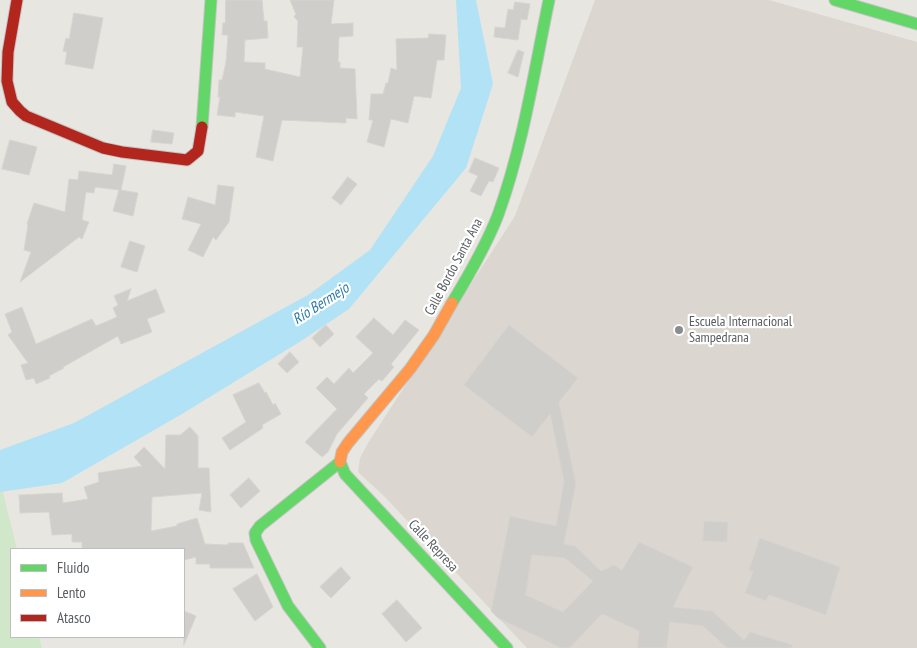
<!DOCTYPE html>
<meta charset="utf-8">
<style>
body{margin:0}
#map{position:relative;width:917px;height:648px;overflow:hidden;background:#e8e6e0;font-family:"PT Sans Narrow",sans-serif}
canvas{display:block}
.legend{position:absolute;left:10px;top:548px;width:175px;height:90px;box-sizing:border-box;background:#fff;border:1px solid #bcbec0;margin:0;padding:6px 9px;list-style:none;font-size:15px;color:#575d61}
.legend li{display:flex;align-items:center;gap:10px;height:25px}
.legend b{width:25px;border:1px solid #bcbec0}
</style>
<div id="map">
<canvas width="917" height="648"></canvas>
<ul class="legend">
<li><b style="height:6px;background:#63d668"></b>Fluido</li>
<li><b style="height:6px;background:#ff974d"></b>Lento</li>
<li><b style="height:6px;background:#b3261e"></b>Atasco</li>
</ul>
</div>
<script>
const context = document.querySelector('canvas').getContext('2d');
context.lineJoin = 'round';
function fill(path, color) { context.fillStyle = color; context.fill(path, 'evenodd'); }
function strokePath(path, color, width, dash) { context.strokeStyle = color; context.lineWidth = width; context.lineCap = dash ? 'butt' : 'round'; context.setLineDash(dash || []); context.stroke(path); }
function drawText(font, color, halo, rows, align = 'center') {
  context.font = font + ' "PT Sans Narrow",sans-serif'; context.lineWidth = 4.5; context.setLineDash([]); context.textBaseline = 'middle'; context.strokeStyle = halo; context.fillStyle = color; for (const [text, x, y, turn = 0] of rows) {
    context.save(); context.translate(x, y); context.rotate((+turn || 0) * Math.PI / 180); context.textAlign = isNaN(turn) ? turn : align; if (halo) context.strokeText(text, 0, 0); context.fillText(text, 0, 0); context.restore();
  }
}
const education = new Path2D(`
 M595,0h174l148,42v606h-390l-142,-151 -27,-25 2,-14 8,-15 147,-227z`);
const green = new Path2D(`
 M0,481l17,68h-6v88h28l3,11h-42z`);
const water = new Path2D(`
 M456,0h20l17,84 -27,84 -117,141 -48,32 -119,73 -120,69 -62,9v-42l74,-27 234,-128 62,-45 63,-94 28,-68z`);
const building = new Path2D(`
 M226,0h36l2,21h3l1,17 -23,2 -1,22 21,1v6l35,8 3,-30h-6l1,-26 -4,-4 2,-3 -6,-14h44l-3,24 22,-1v13l-14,1 -1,25h2v6l15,1 2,50 -11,-1v5l-64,-3 -9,41 -17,-4 8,-41 -29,-4v5l-18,-2 3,-18h-2l1,-17h3l4,-18 2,-27h-6l1,-12h2z
 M515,2l15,2 -3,16 -6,-1 -3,21 -24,-3 1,-10 10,1 3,-19 5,1z
 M74,13l29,5 -10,51 -28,-5 2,-12 -4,-1 3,-13 3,1z
 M429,34l17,1 -2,25h-7l-6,38 -17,-2 -6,27 -17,-4 -7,28 -17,-5 6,-22h-4l2,-26h12l3,-11h2l3,-15 6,2 -1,-31 32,-1z
 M518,50l6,2 -6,25 -10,-4z
 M153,130l21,3 -2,11 -21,-2z
 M10,140l27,7 -8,28 -27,-6z
 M475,158l24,10 -6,14 -4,-1 -8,15 -11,-5 8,-15 -9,-4z
 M114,164l12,2 -5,24 17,3 -5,23 -20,-5 6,-21 -24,-3 -1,6 -8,-1 -4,28 7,2 -7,17 -3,-2 -59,45 11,-30 -7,-2 4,-25 -1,-1 7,-21 31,9 4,-33 9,1 1,-9 33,4z
 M348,177l9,7 -16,21 -9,-7z
 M218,185l16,2 -5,35 -13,18 -3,-3 -10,20 -15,-7 13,-26 -19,-5 6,-22 27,8z
 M130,241l15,5 -8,26 -16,-5z
 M131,289l-4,12 29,-12 9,23 -18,7 5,13 -31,12 -3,-8 -55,31 1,1 -15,8 1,2 -14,6 -2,-6 -8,2 -5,-15 7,-2 -20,-28 4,-3 -7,-18 17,-7 14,37 56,-25 4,7 21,-9 -4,-9 5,-3 -4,-9z
 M374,318l19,17 12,-15 14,10 -28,34 3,3 -12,14 -3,-2 -15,15 4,4 -31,36 -9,18 -6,5 -17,-15 32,-33 -21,-21 11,-11 7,7 15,-16 4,5 20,-20 -17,-16z
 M326,325l8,9 -14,13 -8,-9z
 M509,325l69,53 -19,24 17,82 -12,60 11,2 26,25 13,-6 8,5 17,-28 54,25 -20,40 39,4 32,29 6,-8 43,13 -1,3h-65l-24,-22 -33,-4 -3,26h-30l2,-17 -37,-17 -32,34h-9l-63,-30 -7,-7 19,-95 46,10 8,-45 -14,-67 -18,23 -68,-52zM532,555l33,3 28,23 -30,31 -37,-17z
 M290,352l9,10 -12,11 -9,-9z
 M259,383l6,10 1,-1 7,13 2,-2 6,11 -19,11 1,3 -33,22 -8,-12 24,-16 -13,-27z
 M190,427l8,9v32h11l2,44 -12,-2 3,-17 -50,4 -1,34 26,-5v-2l20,-6 8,26 23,1v-2h15l11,25h-44v-4h-14v-7l-12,3v-11h-102v-7h-10v-8l-20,1 -3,-23 -29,1 -1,-18 43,-2 1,10 25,-4 -4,-12 15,-5 -1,-9 44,-7 -8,-9 10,-10 21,22 1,-34h14z
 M249,478l11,13 -19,17 -11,-13z
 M704,521l24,1 -1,20 -24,-1z
 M760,538l80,29 -14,48 -57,-20 -3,6 -21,-8 8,-21 -4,-2z
 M341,567l10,11 -20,20 -11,-11z
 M257,574l16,33 -18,14 -22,-32z
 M397,600l25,28 -16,14 -24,-28z
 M184,611l12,5 -12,29z`);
const fast = new Path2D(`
 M835,0l82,24
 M202,127l9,-127
 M452,303c17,-28 34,-57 46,-88 25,-69 36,-143 51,-215
 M340,462l5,12 162,174
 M320,648l-32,-42 -32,-66 -1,-7 5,-7 80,-64`);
const slow = new Path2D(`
 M340,462l2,-10 6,-9 62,-74 24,-34 18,-32`);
const jam = new Path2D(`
 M17,0l-9,52 -1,29 5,21 8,9 6,5 77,32 19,4 65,8 11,-9 4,-24`);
const markers = [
 [679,330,5,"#8a8d8d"]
];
const streetNames = [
 ["Calle Bordo Santa Ana",454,267,-62],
 ["Calle Represa",433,546,47]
];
const poiNames = [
 ["Escuela Internacional",689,322],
 ["Sampedrana",689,338]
];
const waterNames = [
 ["Río Bermejo",321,304,-33]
];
fill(education, '#dbd6cf');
fill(green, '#d0e7c9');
fill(water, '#b2e2f6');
fill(building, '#d0ceca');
strokePath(building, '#d8d4d0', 1);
strokePath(fast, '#c3c4c3', 13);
strokePath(slow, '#c3c4c3', 13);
strokePath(jam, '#c3c4c3', 13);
strokePath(fast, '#63d668', 11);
strokePath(slow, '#ff974d', 11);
strokePath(jam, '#b3261e', 11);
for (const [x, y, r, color] of markers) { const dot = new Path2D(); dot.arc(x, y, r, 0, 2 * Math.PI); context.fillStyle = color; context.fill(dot); strokePath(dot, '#fff', 2); }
drawText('14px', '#575d61', '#fff', streetNames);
drawText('14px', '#575d61', '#fff', poiNames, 'left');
drawText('italic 15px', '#2b7aa8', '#fff', waterNames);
</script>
